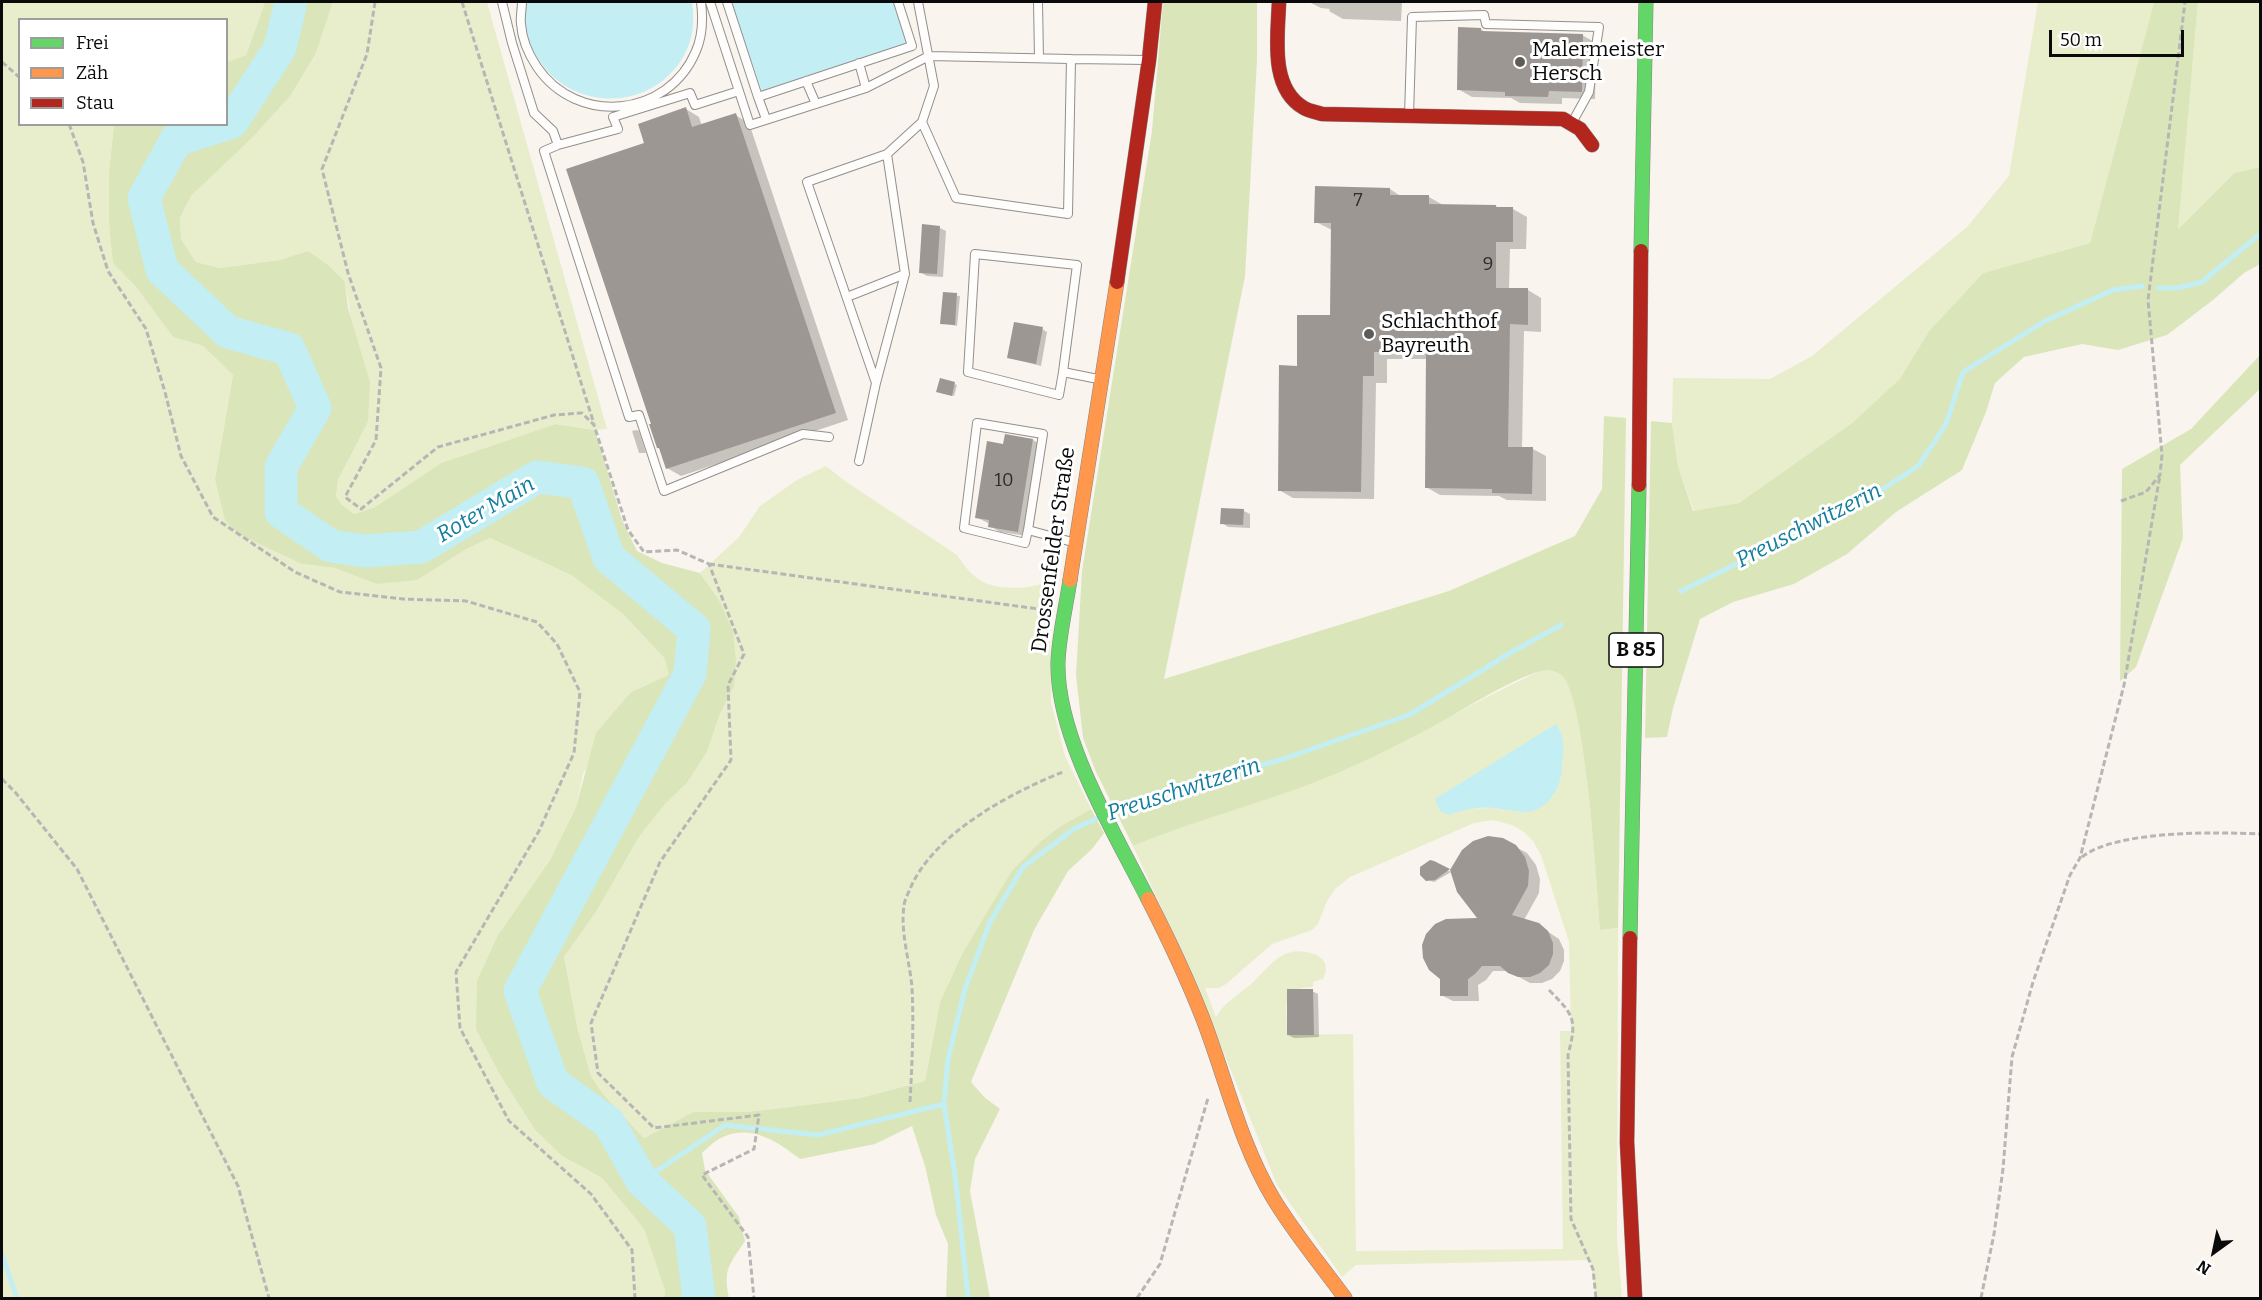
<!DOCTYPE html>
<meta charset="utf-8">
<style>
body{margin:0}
#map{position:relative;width:2262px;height:1300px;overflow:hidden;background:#f9f4ed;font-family:Bitter,serif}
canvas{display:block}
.frame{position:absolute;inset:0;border:3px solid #0a0a0a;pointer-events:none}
.legend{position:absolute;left:18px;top:18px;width:210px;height:108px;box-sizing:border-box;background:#fff;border:2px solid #9d9d9d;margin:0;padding:8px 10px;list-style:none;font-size:18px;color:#0a0a0a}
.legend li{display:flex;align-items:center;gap:12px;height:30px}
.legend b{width:30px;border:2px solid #9d9d9d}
.north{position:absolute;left:2184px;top:1222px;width:60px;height:60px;-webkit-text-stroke:4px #fff;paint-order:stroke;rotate:213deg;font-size:16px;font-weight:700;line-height:24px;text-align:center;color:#0a0a0a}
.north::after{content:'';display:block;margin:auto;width:21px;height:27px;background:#0a0a0a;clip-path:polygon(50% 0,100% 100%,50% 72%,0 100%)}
.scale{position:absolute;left:2049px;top:30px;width:135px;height:27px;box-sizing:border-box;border:3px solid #0a0a0a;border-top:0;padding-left:8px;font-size:18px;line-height:21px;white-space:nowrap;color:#0a0a0a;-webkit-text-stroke:4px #fff;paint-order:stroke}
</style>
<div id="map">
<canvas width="2262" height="1300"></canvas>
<div class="frame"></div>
<ul class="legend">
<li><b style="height:8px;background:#63d668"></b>Frei</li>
<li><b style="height:8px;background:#ff974d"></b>Zäh</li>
<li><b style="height:8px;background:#b3261e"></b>Stau</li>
</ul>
<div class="north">N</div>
<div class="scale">50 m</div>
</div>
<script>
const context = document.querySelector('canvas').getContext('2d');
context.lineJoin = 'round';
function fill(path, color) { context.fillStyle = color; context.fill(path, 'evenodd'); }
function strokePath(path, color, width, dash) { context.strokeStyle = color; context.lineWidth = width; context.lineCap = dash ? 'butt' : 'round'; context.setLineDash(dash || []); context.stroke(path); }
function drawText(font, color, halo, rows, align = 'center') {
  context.font = font + ' Bitter,serif'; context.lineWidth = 6; context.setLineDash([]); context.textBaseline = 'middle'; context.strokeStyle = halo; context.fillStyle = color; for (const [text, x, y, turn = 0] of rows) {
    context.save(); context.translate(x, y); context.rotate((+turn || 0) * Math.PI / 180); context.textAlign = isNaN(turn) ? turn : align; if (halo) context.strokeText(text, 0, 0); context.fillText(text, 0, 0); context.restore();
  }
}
const green = new Path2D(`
 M2,2h263l-19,53 -19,7 -1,-42h-206v104l94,1 -5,46 4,92 23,24 37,50 30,9 30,29 -18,104 87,85 33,4 41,16 114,-46 81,37 52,39 42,45 5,16 -39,17 -48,82 -7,33 -26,53 -52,75 -22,95 24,45 35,55 27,26 40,22 42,51 21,62 -1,7h-662z
 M333,2h154l120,427 -12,1 -40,-6 -114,39 -66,44 -21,7 -13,-10 -5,-8 2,-16 30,-58 -23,-140 -37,-31 -29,9 -59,8 -24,-6 -15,-23 -1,-21 11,-22 59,-56 66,-87z
 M2038,2h116l-64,241 -107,30 -54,58 -28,48 -49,44 -113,80 -45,8 -16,-45 -6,-43 1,-45 97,1 42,-23 155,-129 42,-51z
 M2198,2h62v165l-26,6 -57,57z
 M826,466l19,15 112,74c7,11 18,25 31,29 19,6 44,5 61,-3l2,121 14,54 26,53 -32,18 -19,15 -55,73 -23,39 -22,48 -15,79 -65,17 -70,9 -45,5h-52l-49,26 -41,-44 -12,-18 -13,-46 -14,-73 32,-45 43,-75 27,-34 21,-20 20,-31 13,-38 14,-28 -15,-86 -19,-27 39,-36 21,-31 37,-26z
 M1542,670c8,0 16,1 21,7 24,25 34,210 37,253l18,-2 -1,309 5,61h-26l-6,-38 -234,5 -14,12 -65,-92 -83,-206 -61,-133c70,-29 145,-46 214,-77 67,-30 129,-69 195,-99zM1554,795l-30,17 -32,-4 -29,1zM1493,820l19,5 12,7 9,9 8,14 28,87 2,89h-11l3,218 -207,2 -3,-217 -66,1 -1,-32 27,-1v-8h-12v-6l12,-1v-5l10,-3 3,-7 -1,-9c-4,-7 -11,-10 -20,-11 -25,-5 -38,18 -54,32 -13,11 -26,18 -35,33l-11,-29h14l7,-4 46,-40 40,-14 6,-6 9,-23 8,-12 15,-12 124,-54z`);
const forest = new Path2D(`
 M265,2h68l-17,51 -26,43 -40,44 -59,56 -11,22 1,21 15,23 24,6 59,-8 29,-9 20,14 17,17 3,26 22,74 -2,40 -30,58 -2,16 5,8 13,10 21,-7 66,-44 114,-39 40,6 27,90 15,31 25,12 38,10 19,27 14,31 3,30 -2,25 -14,28 -13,38 -20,31 -21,20 -27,34 -43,75 -32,45 14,73 13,46 12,18 41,44 49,-26h52l45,-5 70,-9 65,-17 15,-79 22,-48 23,-39 27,-44 28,-29 19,-15 32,-18 13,24 -12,16 -24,22 -34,59 -63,152 13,15 16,12 -25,50 -5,32 20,107h-44l2,-54 -12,-29 -11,-49 -13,-40 -37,18 -75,15c-23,-18 -50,-36 -79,-21 -7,3 -13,10 -19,15l3,17 34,47 6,24c-16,24 -22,28 -16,57h-65l1,-7 -21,-62 -42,-51 -40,-22 -27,-26 -35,-55 -24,-45 1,-49 21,-46 52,-75 26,-53 20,-74 35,-41 38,-17 -4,-16 -42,-45 -52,-39 -81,-37 -24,11 -49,31 -41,4 -41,-16 -33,-4 -64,-30 -13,-14 -10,-41 18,-104 -30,-29 -30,-9 -37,-50 -23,-24 -4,-41v-51l5,-46 112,-1 1,-62 19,-7z
 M1163,2h94v58l-12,216 -81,403 285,-88 126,-55 27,-47 2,-73 22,2 -8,510 -18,2c-3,-41 -14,-232 -38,-254 -5,-5 -14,-7 -21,-5 -35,10 -80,41 -113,58 -26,14 -54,28 -81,40 -69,31 -144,48 -214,77l-37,-74 -13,-34 -7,-63 6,-104 70,-440z
 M2154,2h44l-20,227 56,-56 26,-6v97l-16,9 -31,27 -46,35 -49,15 -36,-6 -58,13 -29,26 -9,29 -24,58 -66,42 -49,42 -53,30 -61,18 -33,17 -27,89 -6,29 -22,1 6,-317 21,2 6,43 15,45 46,-8 113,-80 48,-44 29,-48 54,-58 107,-30z
 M2260,355v34l-80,76 3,73 -47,129 -16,14 2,-212 69,-40z`);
const water = new Path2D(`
 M526,2h166c2,15 2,30 -4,45 -26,62 -109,69 -147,16 -8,-11 -14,-25 -16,-38 -1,-8 1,-16 1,-23z
 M731,2h162l14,42 -145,48z
 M1556,724c11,18 7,25 6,45 -2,22 -16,44 -40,43 -9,-1 -19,-3 -28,-4 -15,-1 -31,1 -45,7l-9,-4 -5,-12z`);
const shadow = new Path2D(`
 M1309,2h93l-1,19 -58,-2 -14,-8 1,-2 -9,-1z
 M1481,29l5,4 96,2 14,8 -1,56 -33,-1v6l-42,-1 -9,-5 -39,-1 -14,-8z
 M686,109l13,8 3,9 33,-11 14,8 99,297 -167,56 -14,-8 -14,-44 -7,-280z
 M1390,189l12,8h27l14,8 53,1 4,3h13l14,8 -1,32h-16l-1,40 19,1 13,8v34l-17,-1 -2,117 11,1 13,7v45l-39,-1 -8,-4 -59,-1 -14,-8 2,-128h-41v24h-11l-2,116 -81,-1 -14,-8 19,-123 33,-50 1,-87 -16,-8z
 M940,228l6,3 -3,46 -16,-1 -7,-4z
 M944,294l16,2 -3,30 -15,-3z
 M1042,329l5,3 -6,34 -32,-8z
 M955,384l2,1 -3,11 -13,-3z
 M636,430l3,1 7,22h-7l-7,-22z
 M1033,440l10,6 -15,90 -28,-4 -10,-6v-2l-14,-7 28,-72z
 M1244,511l6,3v14l-22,-1 -6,-4z
 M1502,840l25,13 9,12 4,14 -1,14 -15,27 14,5 21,14 5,11v11l-4,10 -8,8 -10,4h-12l-22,-12h-15l-7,9 -8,5 1,16h-26l-12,-6v-16l39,-60z
 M1430,861l21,11 -17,10 -3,-1 -4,-2z
 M1312,991l6,3 1,43 -25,1 -6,-3z`);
const stream = new Path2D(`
 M2159,288h18l25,-6 58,-48
 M1681,591l183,-89 55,-37 27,-41 17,-52 82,-51 68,-31 29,-4
 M1111,812l27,-12 145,-41 126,-44 101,-62 51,-28
 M642,1181l83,-56 93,10 126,-31
 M2,1255l15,43
 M968,1298l-12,-116 -12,-78 4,-45 17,-70 25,-67 33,-55 51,-38 26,-12`);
const river = new Path2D(`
 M226,124l-50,16 -32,58 18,72 66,62 61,17 26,59 -34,59v45l50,34 35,5 55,-4 116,-70 46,6 26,75 85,71 -4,45 -170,317 33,92 56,40 33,58 48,45 9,72
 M226,124l6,-2 48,-74 11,-46`);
const building = new Path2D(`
 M1458,27l23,1v3l102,3 -1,58 -33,-1 -1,6 -43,-1v-4l-48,-2z
 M686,107l6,20 44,-14 100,300 -170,56 -7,-21h-2l-8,-24h2l-85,-255 78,-26 -6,-19z
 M1315,186l75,2v7h39v9l67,1v2h17v35h-17v46h32v37l-18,-1 -2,123h25l-1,47 -40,-1v-4l-67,-1 1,-136h-52v24h-11l-2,116 -83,-1 1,-126 18,1v-51h33l1,-92h-17z
 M922,224l18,2 -3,48 -18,-1z
 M943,292l14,1 -2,32 -15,-1z
 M1014,322l29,5 -7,37 -29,-6z
 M940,378l15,4 -3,14 -16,-4z
 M1005,434l28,5 -15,93 -30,-5 1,-7 -14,-2 12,-77 16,3z
 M1221,508l23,1 -1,16 -23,-1z
 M1488,836l15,2 13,7 9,12 4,14 -1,15 -16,29 27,8 9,8 5,12v11l-4,11 -9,8 -10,4h-12l-10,-4 -8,-7h-18l-7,8 -7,5v17h-28v-17l-11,-9 -6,-12 -1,-13 4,-11 9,-10 11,-5 31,-1 -20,-26 -7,-22 12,-20 11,-9z
 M1430,860l4,1 16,8 -15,11 -9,1 -6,-6v-8z
 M1287,989h26l1,46h-27z`);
const path = new Path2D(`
 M375,2l-8,52 -45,115 26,104 33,95 -5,72 -31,57 16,12 77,-62 116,-32 28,-2 12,12 34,105 16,22 33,-2 32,14 35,90 -16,31 3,75 -71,102 -69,161 7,50 56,55 105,-13 -5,34 -52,26 46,62 6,61
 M462,2l132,422
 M2,62l18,16
 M69,124l14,38 10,61 15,48 38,58 19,63 16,64 32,61 82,55 45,20 63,7 63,2 71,21 20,22 23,48 -6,61 -35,78 -83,141 4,56 49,93 82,73 41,56 3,48
 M2121,501l25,-9 14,-17 2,-20 -14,-155 37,-298
 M709,564l337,46
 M2,779l13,13 62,77 161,317 31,112
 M2082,857c34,-27 135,-25 178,-23
 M1549,990c26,26 28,30 19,65l3,164 22,50 3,29
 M910,1102c2,-38 4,-76 2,-114 -2,-26 -12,-56 -8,-82 0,-5 4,-12 6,-17 23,-55 100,-96 153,-117
 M1137,1298l23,-34 48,-166
 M1981,1298l13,-64 9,-65 9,-112 21,-75 37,-107 10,-17 44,-173 36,-210`);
const lane = new Path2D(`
 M502,2l10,41 22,70 19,18 5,14 60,-16 -5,-12 77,-24 5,12 44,-14
 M522,2c0,7 -2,15 -1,22 1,15 8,31 16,43 40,59 131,51 159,-16 7,-16 7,-33 5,-49
 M710,2l40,123 116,-37 63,-32 142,3 -3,155 -112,-16 -34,-76 12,-36 -16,-84
 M727,2l31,95 154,-51 -14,-44
 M1038,2l1,56
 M1071,59l78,1
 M859,63l7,25
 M806,81l10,23
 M758,97l8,22
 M1409,116l3,-99 72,-2 2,9 113,3 -10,65 -16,29
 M558,145l-14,6 85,266 10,-2 25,76 139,-57 26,3
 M847,297l58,-23
 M1063,372l14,-107 -102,-11 -7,118 91,23 4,-23 40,8
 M876,383l29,-109 -18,-120
 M859,461l17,-78 -69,-201 80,-28 35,-32
 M1028,530l-3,13 -61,-15 13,-105 66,11 -15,96 48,13`);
const fast = new Path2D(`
 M1641,251l5,-249
 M1070,580c-4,27 -11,55 -12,82 -2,75 56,170 90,237
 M1630,938l9,-453`);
const slow = new Path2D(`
 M1070,580l47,-298
 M1148,899c20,39 39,79 55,120 23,60 37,124 70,179 21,35 48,67 72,100`);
const jam = new Path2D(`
 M1279,2c-1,33 -10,86 25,106 5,3 12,4 18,6l241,5 17,10 12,16
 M1117,282l32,-222 6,-58
 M1639,485l2,-234
 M1630,938l-3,204 8,156`);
const markers = [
 [1520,62,6,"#5e5c59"],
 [1369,334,6,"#5e5c59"]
];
const numberNames = [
 ["7",1358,201],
 ["9",1488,265],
 ["10",1004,481]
];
const shields = [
 [1636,650,54]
];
const shieldNames = [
 ["B 85",1636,650]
];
const poiNames = [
 ["Malermeister",1532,50],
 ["Hersch",1532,74],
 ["Schlachthof",1381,322],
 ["Bayreuth",1381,346]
];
const streetNames = [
 ["Drossenfelder Straße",1054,550,-82]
];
const waterNames = [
 ["Roter Main",486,510,-30],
 ["Preuschwitzerin",1809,526,-27],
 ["Preuschwitzerin",1184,790,-18]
];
fill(green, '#e8eecc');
fill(forest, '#dae6ba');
fill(water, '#c2eef4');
fill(shadow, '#0003');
strokePath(stream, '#c2eef4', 5);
strokePath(river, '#c2eef4', 33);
fill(building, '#9c9793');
strokePath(lane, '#928f8c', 10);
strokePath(fast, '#888683', 15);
strokePath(slow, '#888683', 15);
strokePath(jam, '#888683', 15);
strokePath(path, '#b7b6b5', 3, [6, 3]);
strokePath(lane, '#fefdfc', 8);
strokePath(fast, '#63d668', 14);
strokePath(slow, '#ff974d', 14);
strokePath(jam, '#b3261e', 14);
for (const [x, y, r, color] of markers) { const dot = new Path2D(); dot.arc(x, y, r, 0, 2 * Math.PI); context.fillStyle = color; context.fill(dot); strokePath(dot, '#fff', 2); }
drawText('18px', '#2e2d2c', null, numberNames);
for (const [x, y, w] of shields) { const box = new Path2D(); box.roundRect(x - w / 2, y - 17, w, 34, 4.5); context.fillStyle = '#fff'; context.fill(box); strokePath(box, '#0a0a0a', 1.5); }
drawText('bold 20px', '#0a0a0a', null, shieldNames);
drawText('21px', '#0a0a0a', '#fff', poiNames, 'left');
drawText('21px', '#0a0a0a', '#fff', streetNames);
drawText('italic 22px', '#127d9d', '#fff', waterNames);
</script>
